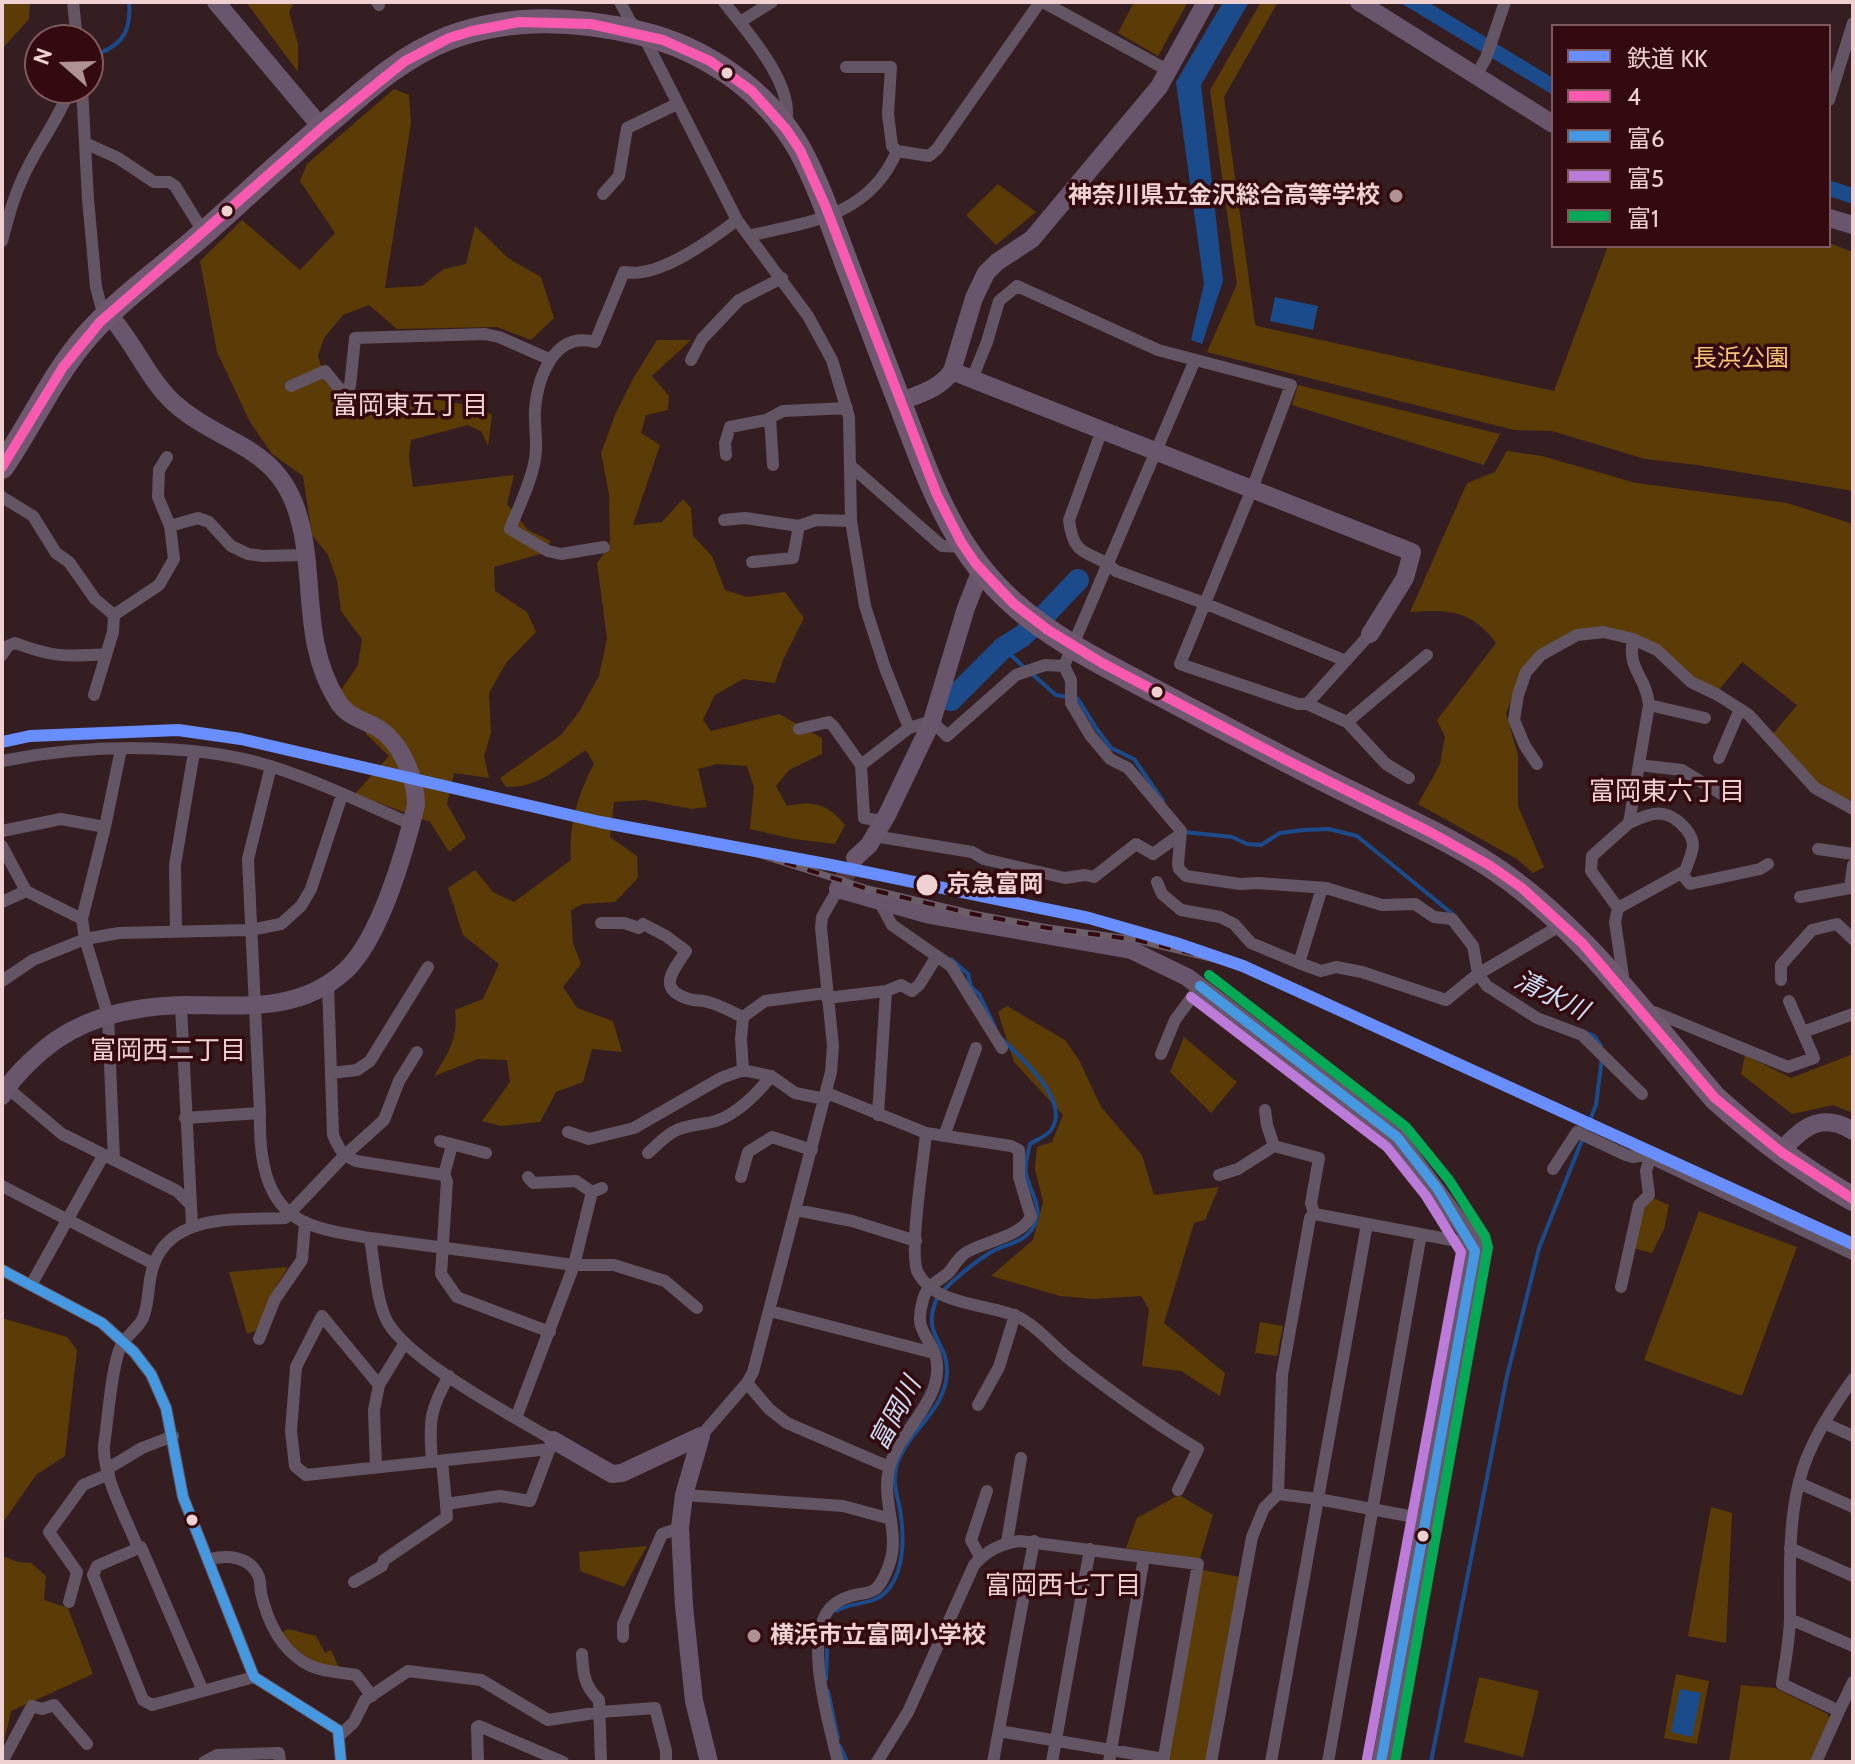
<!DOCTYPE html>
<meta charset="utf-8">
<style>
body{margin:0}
#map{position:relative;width:1855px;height:1764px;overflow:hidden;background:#351e21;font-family:Cabin,"Noto Sans JP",sans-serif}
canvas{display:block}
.frame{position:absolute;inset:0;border:4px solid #efd1d2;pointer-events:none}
.legend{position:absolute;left:1551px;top:24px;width:280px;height:224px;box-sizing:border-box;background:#330a0f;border:2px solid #7e5a5d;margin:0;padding:10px 14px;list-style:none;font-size:24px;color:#efd1d2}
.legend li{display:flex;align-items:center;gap:16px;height:40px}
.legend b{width:40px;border:2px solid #7e5a5d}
.north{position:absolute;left:24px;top:24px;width:80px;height:80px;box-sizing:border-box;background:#330a0f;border:2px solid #7e5a5d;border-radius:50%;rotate:290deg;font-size:22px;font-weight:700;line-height:32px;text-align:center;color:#efd1d2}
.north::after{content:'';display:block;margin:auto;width:28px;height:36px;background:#ae9294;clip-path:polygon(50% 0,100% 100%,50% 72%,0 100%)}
</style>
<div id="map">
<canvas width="1855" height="1764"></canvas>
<div class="frame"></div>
<ul class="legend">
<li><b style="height:10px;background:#698eff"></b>鉄道 KK</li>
<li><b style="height:10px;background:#f75aaf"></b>4</li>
<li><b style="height:10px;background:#4699e1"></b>富6</li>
<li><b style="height:10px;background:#bd7bd9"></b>富5</li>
<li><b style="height:10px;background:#06aa56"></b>富1</li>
</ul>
<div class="north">N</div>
</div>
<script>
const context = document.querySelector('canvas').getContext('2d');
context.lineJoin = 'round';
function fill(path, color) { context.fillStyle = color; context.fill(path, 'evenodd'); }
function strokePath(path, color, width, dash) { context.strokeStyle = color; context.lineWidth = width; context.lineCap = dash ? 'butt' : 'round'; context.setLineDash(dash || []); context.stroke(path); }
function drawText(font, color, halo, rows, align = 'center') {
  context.font = font + ' Cabin,"Noto Sans JP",sans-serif'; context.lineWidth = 7; context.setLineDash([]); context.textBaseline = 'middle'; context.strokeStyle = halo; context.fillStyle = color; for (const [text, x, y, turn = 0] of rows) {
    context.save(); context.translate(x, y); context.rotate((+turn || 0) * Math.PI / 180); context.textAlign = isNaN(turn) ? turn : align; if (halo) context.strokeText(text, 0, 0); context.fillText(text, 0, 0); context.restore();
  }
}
const green = new Path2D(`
 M2,2h28l-1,17 -27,30z
 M246,2h48l-5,10 9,32v28z
 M1134,2h54l-30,54 -40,-23z
 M1261,2h17l-54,95 31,227 2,2 297,65 54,-145h221v-3l24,9v239l-156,-26 -52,-6 -93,-28 -38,-1 -307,-78 30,-68 -27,-194z
 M394,89l15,6 2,28 -26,165 37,-2 22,-17 22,-5 9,-38 33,32 33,19 13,41 -23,22 -34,-13 -100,2 -28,-24 -26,10 -19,23 -6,18 8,27 26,9 54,2 72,13 14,8 -4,31 -6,-14 -14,-7 -57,15 -2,17 4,30 101,-12 -7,29 21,26 23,11 -11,13 -46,13 1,24 32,21 9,20 -30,31 -17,30 2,40 -7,23 5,22 -35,-5 -7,31 19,34 -17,14 -19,-30 -75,-28 34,-38 -22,-21 -26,-45 17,-25 4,-26 -21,-28 -4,-31 -9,-25 -16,-20 -9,-59 -31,-22 -22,-32 -33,-70 -17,-91 42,-41 58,50 35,-37 -35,-52 7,-17z
 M998,184l38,28 -40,33 -30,-30z
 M657,340h34l-39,36 17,20 -1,14 -22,5 -5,18 19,12 -27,80 29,-3 21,-23 8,9 2,28 19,20 13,34 22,7 38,-5 19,26 -21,42 -8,23 -32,-4 -28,16 -12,25 8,11 68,-17 43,24v16l-33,16 -13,16 11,20c26,-6 41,-2 58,19l-10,19 -41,-5 -44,-10 4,-42 -7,-21 -30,-2 -19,5 9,38 -16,2 -46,-9 -31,2 -4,35 27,19 1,22 -23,24 -32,2 -12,6 2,33 8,21 -18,23 14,21 36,13 9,31 -30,-3 -9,33 -27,10 -16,30 -39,4 -19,-5 28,-39 -3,-22 -29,-1 -44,17c14,-22 25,-39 21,-66l28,-11 16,-35 -36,-29 -15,-47 27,-18 18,22 21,10 57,-42c-2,-37 6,-63 23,-96l-8,-14c-25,15 -48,39 -80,37l-6,-9 61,-43 18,-23 20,-36 8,-38 -10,-75 13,-18 -1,-51 -8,-41 14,-38 19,-38z
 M1298,385l202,49 -16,31 -192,-60z
 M1507,451l35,5 94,27 151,20 66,21v278l-35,-17 -45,-51 24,-29 -55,-43 -24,29 -25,-11 -34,-32 -83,-16 -53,37 -17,45 12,41v51l26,61 -11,6 -16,-14 -99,-55 22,-40 5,-27 -8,-17 59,-77c-24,-33 -48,-34 -86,-31l57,-129 28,-11z
 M1007,1006l58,34 14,20 22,47 41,48 12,40 65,-8 -14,33 -11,3 -30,100 61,50 -5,23 -39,-25 -39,-5 7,-57 -8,-13 -48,3 -33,-3 -69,-20 42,-36 10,-38 -8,-33 2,-22 15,-5 11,-27 -49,-53 -16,-50z
 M1184,1037l53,45 -26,31 -41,-41z
 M1853,1054v59l-20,-8 -41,9 -51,-40 4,-19 46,23z
 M1653,1198l16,7 -5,24 -12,24 -19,-5 10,-38z
 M1699,1211l98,36 -55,149 -98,-36z
 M288,1267l-16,26 -14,37 -11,4 -18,-62z
 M2,1318l65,19 10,13 -12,106 -29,19 -34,49z
 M1260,1322l23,4 -6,30 -22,-3z
 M1179,1495l34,20 -13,44 -74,-11 11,-30z
 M1711,1507l21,6 -6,130 -38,-7z
 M647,1546l-23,41 -44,-16 -1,-19z
 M2,1556l16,6 13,1 15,13 -2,24 24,8 25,66 -82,37 -9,40z
 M1202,1570l38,7 -32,185h-39z
 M288,1629l28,7 9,17 6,-3 9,20c-29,-7 -40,-16 -59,-37z
 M1676,1674l33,7 -12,63 -33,-6z
 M1479,1677l60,14 -16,66 -59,-15z
 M1741,1685l34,3 51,25 4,5 -20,44h-81z`);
const water = new Path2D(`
 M1223,2h26l-48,83 22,196 -21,63 -11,-4 13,-56 -28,-202z
 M1399,2h29l125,76v17z
 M1829,180l24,8v16l-24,-8z
 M1275,297l43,9 -5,24 -43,-9z
 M1680,1689l21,4 -9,44 -21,-5z`);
const stream = new Path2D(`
 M88,58c31,-11 44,-22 41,-56
 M1003,648l22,20
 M1032,674l24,21 22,4 18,29 15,20 23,11 29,42
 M1184,832l48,5 15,7 14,1 19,-12 24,-3 25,-1 28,7 98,80
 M951,959l17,15 3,13 8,7 16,33
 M1587,1033l7,3 7,10
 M836,1611c19,-11 40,-4 54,-24 14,-20 14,-47 11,-71 -2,-16 -9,-31 -5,-48 9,-36 50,-56 51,-96 1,-30 -24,-36 -12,-69 6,-15 39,-40 53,-49 16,-11 35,-9 46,-28 10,-18 -4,-34 -8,-52 -1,-11 1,-20 4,-30 6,-4 17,-8 21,-14 21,-29 -31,-73 -50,-92
 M826,1679l2,-55
 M828,1691l10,47
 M840,1746l7,16
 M1431,1762l76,-386 32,-128 57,-143 6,-47`);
const river = new Path2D(`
 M951,700l52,-52 18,-11 20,-18 37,-39`);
const secondaryTunnel = new Path2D(`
 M840,885l15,-27`);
const street = new Path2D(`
 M73,2l4,38
 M377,2l2,3
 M620,2l10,19 12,12 95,187 71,96 24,44 17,57 2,104 14,85 20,62 24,60
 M724,2c23,30 74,85 61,125
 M1043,2l126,69
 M740,22l32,-20
 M846,67h45l-3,47 4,32 5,5
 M1476,76l10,-18 19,-56
 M82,88l6,111 8,88 5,19 8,9
 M1829,100l24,-77
 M85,143l33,15 36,24h15l6,4 29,47
 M603,194l16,-18 8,-48 50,-24
 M751,235c61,-13 119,-20 146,-84l32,5 8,-7 103,-147
 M2,241c7,-27 14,-52 27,-76 13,-26 32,-50 41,-77
 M691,360l11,-21 37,-39 43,-22
 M972,379l15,-37 12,-41 18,-15 141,64 133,35 -39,104 -72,175 118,40h9l63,-70
 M291,386l34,-15 17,21 8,-6 5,-48 130,-4 14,3 50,22
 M770,418l3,47
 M1102,430l-33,90c5,43 24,28 47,51l88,32 142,58
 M726,455l-1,-12 5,-16 36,-7 17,-9 64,-3
 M852,467l90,79 22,1
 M2,497l31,19 23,37 13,9 26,37 19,16
 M724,520l21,-2 54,8
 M170,526l28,-8 11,4 22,24 17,8 15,2 41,-1
 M604,547l-43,7 -13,-3 -38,-22c9,-23 21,-46 25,-70 3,-16 -1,-34 0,-50 3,-33 20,-78 60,-67l29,-70c34,7 87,-32 113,-52
 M752,562l41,-4 6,-32 17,-6 35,1
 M2,655l6,-9 7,-3c37,14 52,14 91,11
 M1064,666l7,14v23l19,32 20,24 18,9 53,63 -3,33 1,5 7,7 54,8 18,-1 68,5 56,17 33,-1 19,13 18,2 21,27 5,28 9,12 50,32 45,17 60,59
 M94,695l19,-63 1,-17 45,-30 15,-26 -4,-33 -12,-29 1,-27 8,-13
 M1307,704l40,18 39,42 23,14
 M1649,705l56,13
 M1347,722l80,-67
 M799,729l30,-7 5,5 27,38 3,53 20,3
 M1719,758l21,-49
 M2,761c79,-16 190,-20 268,5 48,15 95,38 141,58
 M1537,764l-12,-18 -11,-26 4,-25 8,-23 15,-17 36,-20 27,-3 29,7 24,11 34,32 27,13 31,20 66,73 38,21
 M861,765l48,-37 23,-7 15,15 69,-61 29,-10 19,1 131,-306
 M1639,765l43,5 41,25
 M271,766l-23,93 12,254c-1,39 3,90 44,109 20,9 44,12 66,16 4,24 6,58 15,79 17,41 127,98 168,123l-23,61 -30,-5 -54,8 -4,-43
 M2,831l59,-12 44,8
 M874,836l98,16 12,7 81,19 20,-3 9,2 42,-33 17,10 28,-20
 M2,846l24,45 56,28
 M1818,849l35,5
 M1681,873l9,11 70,-15 8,-5
 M1157,882l5,12 19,16 39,7 14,7 17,19 48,20 22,8 15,-4 26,5 84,28 32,-26 85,-50
 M1800,897l50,-9 3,-23
 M2,902l24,-11
 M880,903l12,22 59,41 51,82
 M1618,908l-27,-37 1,-15 37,-33
 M601,923h23l15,5 4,-4 23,12 20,15c-13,20 -30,38 3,48 6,2 13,1 19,3 12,3 24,10 35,15
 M176,931l-1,-66 19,-113
 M1299,963l23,-75
 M1781,980v-15l31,-35 25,-6 16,15
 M2,981l31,-21 52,-21 34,-6 131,-3 31,-6 20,-18 10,-17 31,-94
 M1619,981l4,-5 -8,-54 3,-14 67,-37c3,-8 7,-17 8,-25 0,-7 -3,-12 -7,-17 -19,-22 -33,-17 -57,-6l20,-118c-3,-30 -22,-34 -16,-66
 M328,983l5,152c6,14 9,20 23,26l88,14 3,6 -6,93 16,23 93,35
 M827,998l59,-7
 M181,1005l11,221
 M1648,1015l6,-3 134,55 26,-9 -25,-57
 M1803,1032l50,-18
 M1161,1054l14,-34 25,-34
 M743,1070l-2,-31 2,-22 22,-16 61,-8
 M331,1073l26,-3 13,-9 58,-94
 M4,1085l58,49 115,57 12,12
 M827,1093l99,40 85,13 8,4v27l12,40c-12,20 -42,23 -62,34 -10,4 -14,15 -21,22 -5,5 -14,9 -19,15 -4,4 -6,11 -7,16 -7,25 5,30 13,50 4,12 2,25 -2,36 -11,28 -37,49 -44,79 -8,32 12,65 0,96 -14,40 -23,21 -50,36 -42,22 -9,125 -1,161
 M1265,1110l2,15 7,21
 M878,1115l8,-124 15,-6 11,6 7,-6 18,-29
 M185,1118l75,-5
 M568,1132l21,7 45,-11 87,-50 22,-8 28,6 24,17 30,6
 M926,1133c-2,25 -18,123 -8,140 18,33 66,30 98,43 18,7 40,33 57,46 40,31 81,61 125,87l-20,41
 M944,1136l32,-88
 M440,1141l46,12
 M648,1153c8,-7 16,-16 25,-21 14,-8 29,-7 43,-11 21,-7 42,-28 55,-45
 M114,1160l-6,-145 -23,-76 -3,-20 23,-92 16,-78
 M1553,1169l24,-37 49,23 7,2 12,-2 208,99
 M444,1175l8,-30
 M1219,1175l19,-6 36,-23 45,12 -8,45 3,11
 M528,1177l5,6 43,-2 16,11
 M741,1177l7,-25 24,-15 40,13
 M2,1186l152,78
 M796,1210l56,11 64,20
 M370,1238l204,27h40l51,16 32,27
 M2,1270l100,53 32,29 17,22 15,34 17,89 71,180 84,53 3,32
 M31,1285l72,-129
 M1621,1287l18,-82 10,-10 -3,-24 4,-13
 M770,1311l164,42
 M259,1339l16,-40 27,-39 3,-38
 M747,1383l22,26 18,14 102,44
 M379,1385l-57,-69 -26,51 -5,64 4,35 11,9 244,-26
 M978,1405l21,-38 16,-52
 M516,1418l58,-153 18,-73 10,-4
 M1824,1423l29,13
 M701,1436l46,-53 6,-11 78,-300 2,-26 -12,-118 1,-11 16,-28
 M432,1462c-3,-39 -3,-52 17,-86
 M376,1467l-2,-57 5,-25 25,-41
 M107,1469l35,-21 31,-12
 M1799,1483l54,24
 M1278,1494l40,5 107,20
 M684,1495l159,11 48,13
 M1007,1542l14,-84
 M138,1548c-11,-28 -36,-73 -34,-103 4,-25 7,-75 16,-97 5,-12 18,-19 23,-30 7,-16 4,-37 11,-54 19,-52 87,-44 131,-46l59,-62 40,-36 15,-39 18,-29
 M1790,1548l63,28
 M980,1557l-9,-17 16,-49
 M210,1559c17,-4 39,-3 48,16 3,5 2,12 3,18 6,26 18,53 41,68 16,11 36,11 54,14l16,21
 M354,1582l28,-16 2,-6 63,-43 -1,-13
 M69,1602l8,-30 -28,-40 34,-47 26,-11
 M1790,1619l63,27
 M623,1637v-13l39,-90 18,-6
 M582,1654c1,19 2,32 17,46l2,62
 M203,1691l-62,-144 -44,19 -4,9 50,125 9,5 102,-28
 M1839,1711l14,-29
 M999,1731l165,28
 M340,1735l14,-13 11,-22 43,-29 73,9 67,40 53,-8 54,-4 11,43v11
 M2,1762l30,-56 10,3 12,-4 33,39
 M204,1762l13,-7 62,-2 1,9
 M478,1762l-1,-35 2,-1 84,36
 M877,1762l31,-50 66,-147c12,-14 28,-22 46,-24l178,23 -35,198
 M993,1762l41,-221
 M1052,1762l38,-213
 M1109,1762l35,-205
 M1211,1762l41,-225 12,-29 14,-14 4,-119 28,-157 4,-4 6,1 153,29
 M1271,1762l96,-538
 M1328,1762l93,-528
 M1816,1762l23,-51 -57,-27c3,-22 8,-45 8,-68 0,-44 -2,-90 9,-134 9,-37 32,-72 54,-103`);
const secondary = new Path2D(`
 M216,2l105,125
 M1359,2l194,122
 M1829,218l24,7
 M952,371l460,181 -7,26 -35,56
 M899,402c20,-8 41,-13 53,-31l22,-73 12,-25 11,-11 35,-23 127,-152 47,-85
 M855,858l14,-13 18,-30 45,-94 34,-113 11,-28 7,-8
 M840,885l-2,4 92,26 201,35 56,27 210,160 75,102 3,12 -94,511
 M2,1096c10,-18 25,-32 40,-45 39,-34 91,-45 142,-46 57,0 115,8 161,-34 35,-32 60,-120 71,-166 0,-27 -15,-64 -40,-78 -15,-8 -30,-11 -39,-27 -36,-58 -21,-122 -38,-182 -20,-74 -77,-72 -125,-115 -27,-25 -40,-61 -65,-88
 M1779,1153c23,-25 41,-42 74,-22
 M701,1436l-17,59 -4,33 4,78 10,95 15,61
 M553,1440l59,34 10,-1 79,-37`);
const highway = new Path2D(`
 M2,467c29,-42 51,-92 85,-131 34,-39 80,-70 118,-104 45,-40 88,-81 135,-120 33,-29 67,-58 109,-74 61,-23 127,-20 190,-5 65,15 128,58 161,117 19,35 32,75 46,112 20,52 40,105 60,157 27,71 50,134 108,185 43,38 94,62 144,89 57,30 113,60 171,89 53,27 110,51 160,83 90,58 157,153 226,233 43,39 87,72 138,101`);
const rail = new Path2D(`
 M739,848l129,41 105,25 75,14 89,12 106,26`);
const bus1 = new Path2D(`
 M2,467l61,-100 37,-45 223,-195 82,-66 44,-23 23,-7 47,-9 72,2 72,16 47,21 42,30 34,38 14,21 25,55 112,290 24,47 15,22 38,40 34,26 54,33 184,97 144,72 59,33 33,23 60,55 133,155 66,54 72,47`);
const bus2 = new Path2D(`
 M1200,986l197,151 40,51 38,63 -94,511
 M2,1270l100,53 32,29 17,22 15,34 17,89 71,180 84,53 3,32`);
const bus3 = new Path2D(`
 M1191,997l196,150 39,49 35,56 -94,507`);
const bus4 = new Path2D(`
 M1209,975l197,152 43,53 36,56 3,11 -93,515`);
const rail1 = new Path2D(`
 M2,742l28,-6 148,-6 63,9 359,83 231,43 258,53 87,25 67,23 610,278`);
const markers = [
 [727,73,7,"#efd1d2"],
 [1396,196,8,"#ae9294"],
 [227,211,7,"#efd1d2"],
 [1157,692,7,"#efd1d2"],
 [927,885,12,"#efd1d2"],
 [192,1520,7,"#efd1d2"],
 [1423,1536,7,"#efd1d2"],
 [754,1636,8,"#ae9294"]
];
const poiNames = [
 ["神奈川県立金沢総合高等学校",1380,196],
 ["横浜市立富岡小学校",770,1636,"left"]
];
const parkNames = [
 ["長浜公園",1741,359]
];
const stopNames = [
 ["京急富岡",947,885]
];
const neighbourhoodNames = [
 ["富岡東五丁目",410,406],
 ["富岡東六丁目",1667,792],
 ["富岡西二丁目",168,1051],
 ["富岡西七丁目",1063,1586]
];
const waterNames = [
 ["清水川",1551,996,26],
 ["富岡川",896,1414,-62]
];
fill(green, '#5b3c07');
fill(water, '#1c4b8b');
strokePath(stream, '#1c4b8b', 4);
strokePath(river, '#1c4b8b', 22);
strokePath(secondaryTunnel, '#51393c', 18, [18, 9]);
strokePath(street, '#645564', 12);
strokePath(secondary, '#69566c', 18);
strokePath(highway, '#705970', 24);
strokePath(rail, '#6c5e68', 7);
strokePath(rail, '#330a0f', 4, [12]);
strokePath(bus1, '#f75aaf', 10);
strokePath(bus2, '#4699e1', 10);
strokePath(bus3, '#bd7bd9', 10);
strokePath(bus4, '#06aa56', 10);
strokePath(rail1, '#698eff', 12);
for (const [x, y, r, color] of markers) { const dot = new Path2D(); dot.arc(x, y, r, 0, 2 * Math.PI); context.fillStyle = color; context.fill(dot); strokePath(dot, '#330a0f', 3); }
drawText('bold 24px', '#efd1d2', '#330a0f', poiNames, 'right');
drawText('24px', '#f6c274', '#330a0f', parkNames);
drawText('bold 24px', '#efd1d2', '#330a0f', stopNames, 'left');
drawText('26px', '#efd1d2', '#330a0f', neighbourhoodNames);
drawText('italic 26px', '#cfe0f8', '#330a0f', waterNames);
</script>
